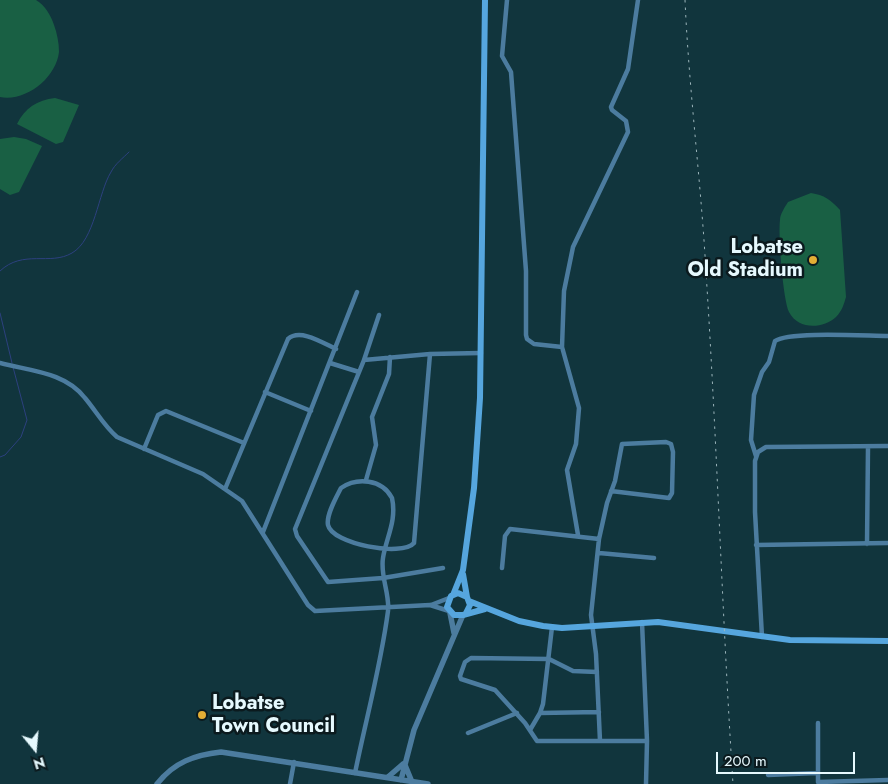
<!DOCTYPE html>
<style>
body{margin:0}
#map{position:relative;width:888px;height:784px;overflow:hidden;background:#11353d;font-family:Jost,sans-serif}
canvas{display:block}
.north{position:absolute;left:10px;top:724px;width:50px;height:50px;-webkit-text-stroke:4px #0b1a1e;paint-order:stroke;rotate:163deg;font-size:14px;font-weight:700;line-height:20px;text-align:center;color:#e6f9fe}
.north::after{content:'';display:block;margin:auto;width:18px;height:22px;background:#e6f9fe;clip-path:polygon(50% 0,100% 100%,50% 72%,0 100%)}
.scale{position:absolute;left:716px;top:752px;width:139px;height:22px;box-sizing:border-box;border:2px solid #e6f9fe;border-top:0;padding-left:6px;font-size:15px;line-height:18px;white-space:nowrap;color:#e6f9fe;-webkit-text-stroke:4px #0b1a1e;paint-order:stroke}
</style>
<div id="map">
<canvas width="888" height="784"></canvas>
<div class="north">N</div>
<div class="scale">200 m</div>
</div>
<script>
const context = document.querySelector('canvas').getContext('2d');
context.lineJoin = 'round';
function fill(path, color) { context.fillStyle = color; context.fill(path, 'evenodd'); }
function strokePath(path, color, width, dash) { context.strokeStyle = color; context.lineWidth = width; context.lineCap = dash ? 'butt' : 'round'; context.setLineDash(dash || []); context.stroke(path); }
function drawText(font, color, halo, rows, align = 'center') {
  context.font = font + ' Jost,sans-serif'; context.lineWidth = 5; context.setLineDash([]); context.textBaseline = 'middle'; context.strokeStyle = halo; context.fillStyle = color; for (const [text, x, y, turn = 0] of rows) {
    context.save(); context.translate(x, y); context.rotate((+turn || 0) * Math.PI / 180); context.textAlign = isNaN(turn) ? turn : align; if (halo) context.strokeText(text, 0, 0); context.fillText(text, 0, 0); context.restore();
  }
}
const green = new Path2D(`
 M0,0h36c9,5 15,16 18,25 3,8 5,18 5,27 -3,26 -33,50 -59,45z
 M55,98l24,7 -16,37 -7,2 -39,-20c8,-16 20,-24 38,-26z
 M14,137l12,2 16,7 -23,46 -9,3 -10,-6v-50z
 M811,193c13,2 20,7 29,17l6,87c-2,7 -4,14 -10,20 -13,12 -38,13 -47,-5 -6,-12 -11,-77 -9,-92 0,-6 5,-13 8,-18z`);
const stream = new Path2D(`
 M0,271c23,-22 50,-5 72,-18 23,-13 26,-60 39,-81 4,-8 12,-14 18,-20
 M0,313l12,50
 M0,457l5,-2 16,-18 6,-17 -14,-53`);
const minor = new Path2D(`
 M507,0l-5,56 9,16 2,27 13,172v64l1,4 7,5 28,3
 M364,360l15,-45
 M0,363c30,8 65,9 85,35 11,13 19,28 32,39l86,37 39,27 66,104 7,6 115,-6 19,6
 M330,363l29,9
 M265,392l46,19
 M144,449l14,-34 8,-4 78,32
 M756,456l-5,-16 3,-45 8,-23 7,-10 6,-21c14,-10 92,-5 113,-5
 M366,480l10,-35 -4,-28 17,-43 1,-17
 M225,489l63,-150c12,-11 35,4 48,10
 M263,532l94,-240
 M578,535l-11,-65 9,-26 3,-36 -17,-61 2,-56 9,-44 55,-115 -2,-11 -14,-11 -1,-3 17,-38 10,-69
 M867,544l1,-97
 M756,545l132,-2
 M599,553l55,5
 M443,568l-60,10 -55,4 -31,-46 -2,-7 69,-169 66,-6 51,-1
 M502,568l3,-32 5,-7 89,10
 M431,605l18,-7
 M642,622l5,119 -1,43
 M762,637l-7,-125v-51l3,-9 8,-5 122,-1
 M597,672l-24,-1 -24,-12 -78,-1 -6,4 -5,14 1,3 34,11 30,33 12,18h110
 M540,713l59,-1
 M818,723v59l70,-2
 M530,730l10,-17 3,-9 9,-77
 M468,733l49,-20
 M600,741l-4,-87 -5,-39 8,-76 8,-36 8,-22 7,-37 44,-2 5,2 2,8 -1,41 -3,5 -58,-7
 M355,773c11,-54 26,-108 33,-162 2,-17 -8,-35 -5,-53 3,-20 14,-37 9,-60 -10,-19 -35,-21 -51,-10 -5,10 -15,27 -13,37 4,19 74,32 86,18l16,-189
 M768,775l49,-2
 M290,784l4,-22`);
const tertiary = new Path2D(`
 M450,613l4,20
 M405,765l7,17
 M388,777l15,-13
 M401,780l13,-50 49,-115
 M157,784c17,-22 38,-29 64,-32l207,32`);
const secondary = new Path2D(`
 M463,574l4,23
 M453,595l10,-25 11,-82 6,-90 5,-398
 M469,601l50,20 24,5 19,2 96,-6 132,18 98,1
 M466,613l4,-8 -3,-8 -9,-4 -7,3 -4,11 7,8h9l22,-6`);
const rail = new Path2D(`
 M685,0c4,91 16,181 21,272 11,170 16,341 27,512`);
const markers = [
 [813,260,5,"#e3ae35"],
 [202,715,5,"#e3ae35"]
];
const poiNames = [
 ["Lobatse",803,248],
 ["Old Stadium",803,271],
 ["Lobatse",212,704,"left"],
 ["Town Council",212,727,"left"]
];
fill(green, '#196044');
strokePath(stream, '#2d417f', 1);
strokePath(minor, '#4c7c9f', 4.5);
strokePath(tertiary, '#4c7c9f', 5.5);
strokePath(secondary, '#56a6de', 6);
strokePath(rail, '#9cb5bb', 1, [2.5, 5]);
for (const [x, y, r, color] of markers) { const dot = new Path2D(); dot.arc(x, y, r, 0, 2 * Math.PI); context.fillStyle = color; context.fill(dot); strokePath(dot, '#0b1a1e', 2); }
drawText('bold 20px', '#e6f9fe', '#0b1a1e', poiNames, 'right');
</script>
